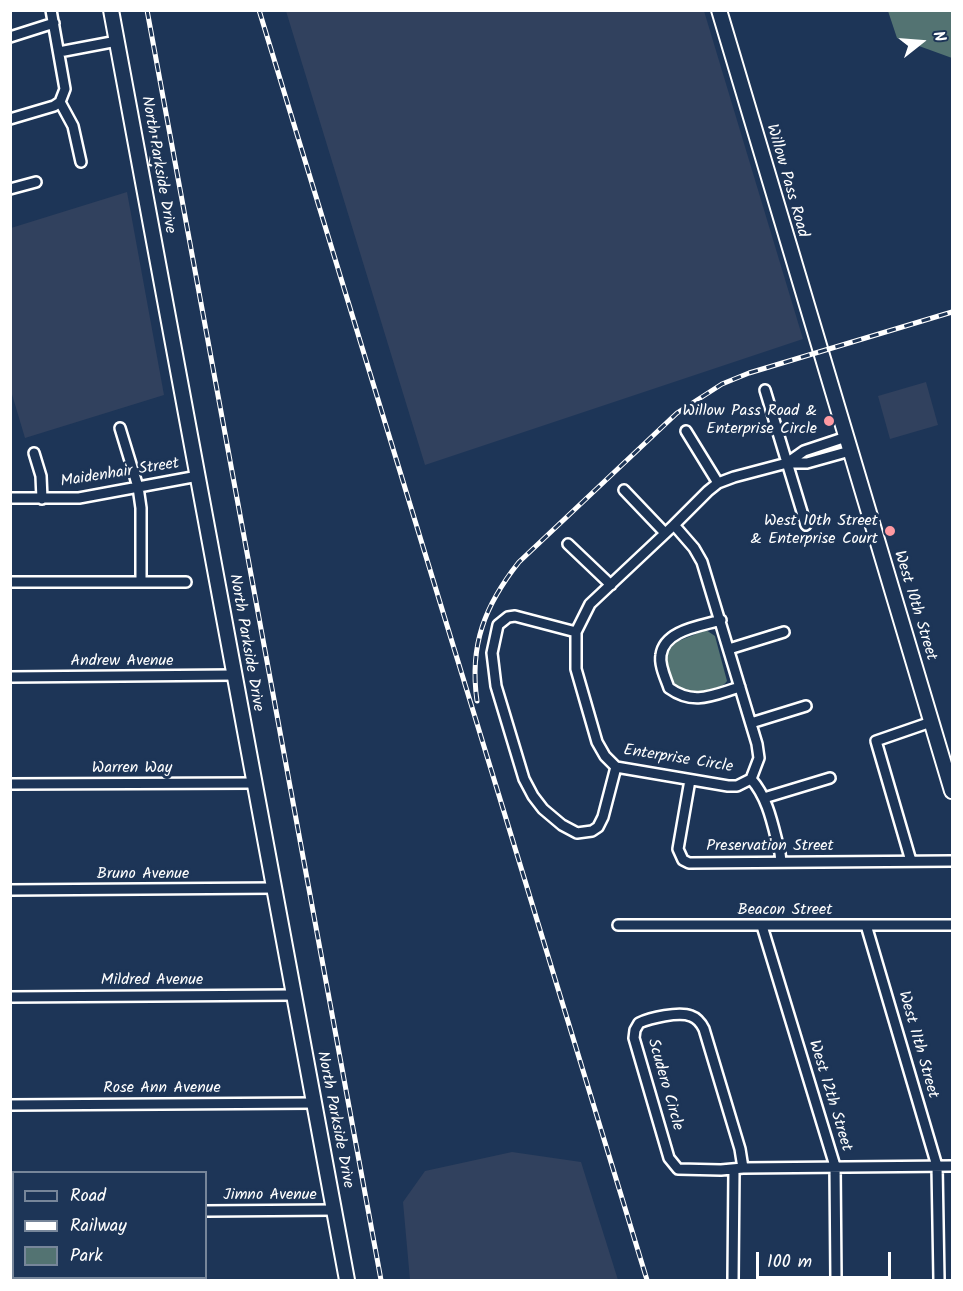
<!DOCTYPE html>
<style>
body{margin:0}
#map{position:relative;width:963px;height:1291px;overflow:hidden;background:#1d3557;font-family:Kalam,sans-serif}
canvas{display:block}
.frame{position:absolute;inset:0;border:12px solid #fff;pointer-events:none}
.legend{position:absolute;left:12px;top:1171px;width:195px;height:108px;box-sizing:border-box;background:#1d3557;border:2px solid #77869a;margin:0;padding:8px 10px;list-style:none;font-size:18px;color:#fff}
.legend li{display:flex;align-items:center;gap:12px;height:30px}
.legend b{width:30px;border:2px solid #77869a}
.north{position:absolute;left:891px;top:12px;width:60px;height:60px;-webkit-text-stroke:4px #1d3557;paint-order:stroke;rotate:73deg;font-size:16px;font-weight:700;line-height:24px;text-align:center;color:#fff}
.north::after{content:'';display:block;margin:auto;width:21px;height:27px;background:#fff;clip-path:polygon(50% 0,100% 100%,50% 72%,0 100%)}
.scale{position:absolute;left:756px;top:1252px;width:135px;height:27px;box-sizing:border-box;border:3px solid #fff;border-top:0;padding-left:8px;font-size:18px;line-height:21px;white-space:nowrap;color:#fff;-webkit-text-stroke:4px #1d3557;paint-order:stroke}
</style>
<div id="map">
<canvas width="963" height="1291"></canvas>
<div class="frame"></div>
<ul class="legend">
<li><b style="height:8px;background:#1d3557"></b>Road</li>
<li><b style="height:8px;background:#fff"></b>Railway</li>
<li><b style="height:16px;background:#537372"></b>Park</li>
</ul>
<div class="north">N</div>
<div class="scale">100 m</div>
</div>
<script>
const context = document.querySelector('canvas').getContext('2d');
context.lineJoin = 'round';
function fill(path, color) { context.fillStyle = color; context.fill(path, 'evenodd'); }
function strokePath(path, color, width, dash) { context.strokeStyle = color; context.lineWidth = width; context.lineCap = dash ? 'butt' : 'round'; context.setLineDash(dash || []); context.stroke(path); }
function drawText(font, color, halo, rows, align = 'center') {
  context.font = font + ' Kalam,sans-serif'; context.lineWidth = 6; context.setLineDash([]); context.textBaseline = 'middle'; context.strokeStyle = halo; context.fillStyle = color; for (const [text, x, y, turn = 0] of rows) {
    context.save(); context.translate(x, y); context.rotate((+turn || 0) * Math.PI / 180); context.textAlign = isNaN(turn) ? turn : align; if (halo) context.strokeText(text, 0, 0); context.fillText(text, 0, 0); context.restore();
  }
}
const built = new Path2D(`
 M286,11h418l99,328 -378,126z
 M127,192l37,203 -139,43 -14,-47v-163z
 M926,382l12,43 -48,14 -12,-43z
 M512,1152l69,10 37,118h-208l-7,-78 22,-31z`);
const green = new Path2D(`
 M888,11h64v47l-55,-20z
 M706,630l9,6 12,45c-4,6 -10,6 -16,8 -20,6 -35,4 -42,-17 -2,-7 -4,-12 -3,-19l10,-11z`);
const street = new Path2D(`
 M10,37l44,-14
 M59,52l58,-11
 M60,102l13,24 8,36
 M10,119l44,-13 6,-4 5,-13 -14,-79
 M10,189l26,-7
 M765,390l41,135
 M120,428l18,59 3,21v74
 M686,431l32,52
 M34,453l7,23 1,23
 M787,463l17,-12 42,-14
 M624,490l41,43
 M10,498h69l119,-22
 M674,525l20,23 8,14 55,182 2,14 -8,21 -14,7h-9l-112,-19 -11,-11 -8,-14 -21,-73v-37l14,-28z
 M674,525l34,-34 10,-8 16,-6 53,-14h20l43,-12
 M568,544l43,41
 M10,582h176
 M721,620c-20,6 -57,10 -60,35 -2,10 5,24 8,33 25,18 44,7 71,-1
 M576,632l-61,-16 -7,1 -10,8 -6,28 4,33 28,93 9,17 10,13 19,16 15,8 15,-2 6,-4 5,-10 13,-50
 M729,649l55,-17
 M10,677l224,-2
 M751,723l55,-17
 M751,779c18,20 22,48 29,74l1,9
 M690,780l-12,69 5,11 6,3 263,-2
 M10,784l244,-1
 M764,798l66,-20
 M911,861l-35,-120 55,-19
 M10,890l265,-2
 M618,925h334
 M866,925l71,241 2,114
 M762,926l73,240 1,114
 M10,997l284,-2
 M10,1105l304,-2
 M743,1168l-3,-19 -36,-120c-3,-6 -7,-11 -13,-13 -12,-5 -41,2 -52,7l-4,7 -1,8 35,120 9,11 43,1 22,-2 209,-2
 M206,1211l128,-1
 M10,1212h4
 M733,1280l1,-111`);
const secondary = new Path2D(`
 M111,10l236,1270
 M719,10l233,781`);
const rail = new Path2D(`
 M147,10l234,1270
 M259,10l388,1270
 M151,164l4,-22 -1,-25
 M477,701c-8,-56 8,-96 42,-139l158,-149 45,-29 27,-11 203,-61`);
const markers = [
 [829,421,6,"#ff9aa2"],
 [890,531,6,"#ff9aa2"]
];
const streetNames = [
 ["North Parkside Drive",157,165,80],
 ["Willow Pass Road",786,181,74],
 ["Maidenhair Street",120,474,-9],
 ["West 10th Street",914,606,73],
 ["North Parkside Drive",245,643,80],
 ["Andrew Avenue",122,662],
 ["Enterprise Circle",678,760,9],
 ["Warren Way",132,769],
 ["Preservation Street",770,847],
 ["Bruno Avenue",143,875],
 ["Beacon Street",785,911],
 ["Mildred Avenue",152,981],
 ["West 11th Street",917,1045,74],
 ["Scudero Circle",664,1085,74],
 ["Rose Ann Avenue",162,1089],
 ["West 12th Street",829,1096,73],
 ["North Parkside Drive",334,1120,79],
 ["Jimno Avenue",270,1196]
];
const poiNames = [
 ["Willow Pass Road &",817,412],
 ["Enterprise Circle",817,430],
 ["West 10th Street",878,522],
 ["& Enterprise Court",878,540]
];
fill(built, '#31415e');
fill(green, '#537372');
strokePath(street, '#fff', 14);
strokePath(secondary, '#fff', 18);
strokePath(street, '#1d3557', 9);
strokePath(secondary, '#1d3557', 14);
strokePath(rail, '#fff', 5);
strokePath(rail, '#1d3557', 3, [9]);
for (const [x, y, r, color] of markers) { const dot = new Path2D(); dot.arc(x, y, r, 0, 2 * Math.PI); context.fillStyle = color; context.fill(dot); strokePath(dot, '#1d3557', 2); }
drawText('16px', '#fff', '#1d3557', streetNames);
drawText('16px', '#fff', '#1d3557', poiNames, 'right');
</script>
